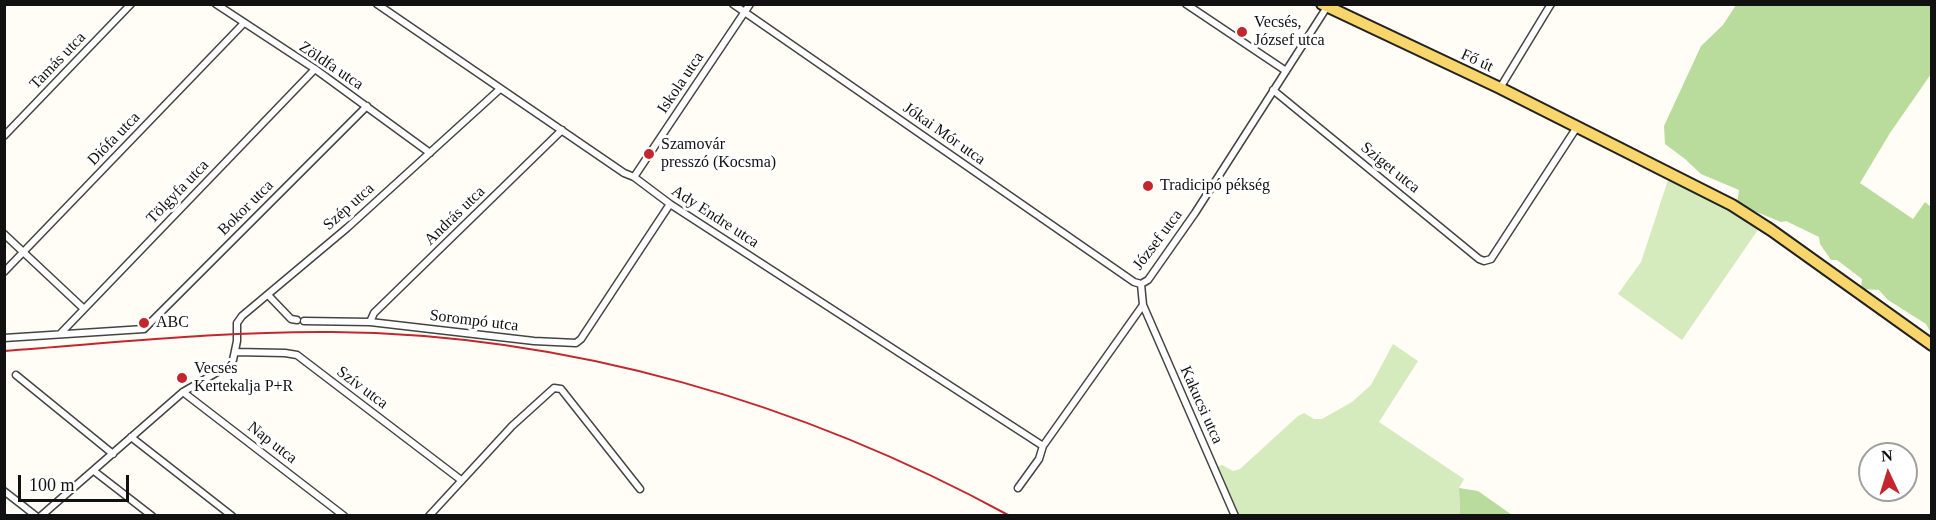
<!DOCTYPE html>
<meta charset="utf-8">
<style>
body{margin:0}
#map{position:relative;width:1936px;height:520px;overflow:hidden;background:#fffdf5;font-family:Georgia,serif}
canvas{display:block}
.frame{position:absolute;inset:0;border:6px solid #111;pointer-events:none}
.north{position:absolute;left:1858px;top:442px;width:60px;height:60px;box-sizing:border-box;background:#fff;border:2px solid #a0a0a0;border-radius:50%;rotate:356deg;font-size:16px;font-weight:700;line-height:24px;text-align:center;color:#111}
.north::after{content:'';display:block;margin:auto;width:21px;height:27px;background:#c4262e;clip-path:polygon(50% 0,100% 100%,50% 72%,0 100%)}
.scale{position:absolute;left:18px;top:475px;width:111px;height:27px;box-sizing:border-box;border:3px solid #111;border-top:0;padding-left:8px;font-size:18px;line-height:21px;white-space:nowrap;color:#111;-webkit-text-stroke:4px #fff;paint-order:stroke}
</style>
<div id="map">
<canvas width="1936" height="520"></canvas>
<div class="frame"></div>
<div class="north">N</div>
<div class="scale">100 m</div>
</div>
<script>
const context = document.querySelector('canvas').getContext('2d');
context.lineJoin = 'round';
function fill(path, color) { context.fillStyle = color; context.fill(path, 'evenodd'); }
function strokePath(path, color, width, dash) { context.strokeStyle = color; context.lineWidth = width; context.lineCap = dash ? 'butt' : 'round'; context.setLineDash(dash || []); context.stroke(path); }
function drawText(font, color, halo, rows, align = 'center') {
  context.font = font + ' Georgia,serif'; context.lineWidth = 6; context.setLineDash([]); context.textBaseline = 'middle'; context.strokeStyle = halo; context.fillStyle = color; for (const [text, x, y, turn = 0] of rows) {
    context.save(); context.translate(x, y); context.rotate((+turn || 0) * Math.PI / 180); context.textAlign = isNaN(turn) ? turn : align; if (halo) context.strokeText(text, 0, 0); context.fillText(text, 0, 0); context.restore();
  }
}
const green = new Path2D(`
 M1670,174l92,50 -80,116 -64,-46 23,-32z
 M1393,344l25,17 -39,61 85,57 -5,9 1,27h-225l-20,-47 7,-3 11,6 7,-2 58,-53 6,-3 10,6h8l30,-17 19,-17z`);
const forest = new Path2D(`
 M1736,5h195v69l-41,59 -30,50 53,36 12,-17 6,5v126l-5,-9 -38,-24 -9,-10 -18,-1 1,-10 -25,-19h-6l-11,-16 -1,-7 -33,-16 -5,1 -44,-18 2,-14 -38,-16 -16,-15 -20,-15 -1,-18 37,-80 22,-21z
 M1459,488l19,3 34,24h-52z`);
const street = new Path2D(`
 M216,4l99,65 115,84
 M377,4l247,169 10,4 36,27 373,242
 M733,4l401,278 7,2
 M1186,4l100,67
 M1500,88l51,-84
 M1273,90l206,169 5,2 7,-2 86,-132
 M4,136l127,-132
 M634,177l116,-173
 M4,234l80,75
 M4,272l239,-248
 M268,295l23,24 6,1
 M1143,305l92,211
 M304,321l66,1 164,19 42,2 5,-4 89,-135
 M370,322l4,-9 188,-183
 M61,333l254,-264
 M4,338l140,-9 223,-223
 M235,352l50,1 12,2 164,125
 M16,375l97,79
 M183,392l161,124
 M131,437l101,79
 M94,471l58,45
 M1018,488l21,-29 4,-13 100,-141 -2,-21 7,-4 47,-67 132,-206
 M4,491l32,25
 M41,516l142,-124 43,-25 7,-7 4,-19v-18l5,-7 105,-88 153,-139
 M429,516l83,-90 42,-38 7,1 79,100`);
const primary = new Path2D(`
 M1322,4l178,84 232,117 39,25 161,115`);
const rail = new Path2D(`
 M4,351c110,-8 219,-20 328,-19 237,2 471,71 678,184`);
const markers = [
 [1242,32,6,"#c4262e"],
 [649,154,6,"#c4262e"],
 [1148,186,6,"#c4262e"],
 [144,323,6,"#c4262e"],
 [182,378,6,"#c4262e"]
];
const poiNames = [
 ["Vecsés,",1254,23],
 ["József utca",1254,41],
 ["Szamovár",661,145],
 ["presszó (Kocsma)",661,163],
 ["Tradicipó pékség",1160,186],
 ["ABC",156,323],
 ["Vecsés",194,369],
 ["Kertekalja P+R",194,387]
];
const streetNames = [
 ["Tamás utca",58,61,-46],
 ["Fő út",1477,61,25],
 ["Zöldfa utca",331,66,34],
 ["Iskola utca",681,83,-56],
 ["Jókai Mór utca",944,134,35],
 ["Diófa utca",114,139,-46],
 ["Sziget utca",1390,168,39],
 ["Tölgyfa utca",178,192,-46],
 ["Szép utca",349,207,-42],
 ["Bokor utca",246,208,-45],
 ["András utca",455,216,-44],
 ["Ady Endre utca",715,217,33],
 ["József utca",1158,240,-53],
 ["Sorompó utca",474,321,7],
 ["Szív utca",362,388,37],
 ["Kakucsi utca",1201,405,66],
 ["Nap utca",272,443,38]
];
fill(green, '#d5ebbd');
fill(forest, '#b9dc9c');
strokePath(street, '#444', 9);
strokePath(primary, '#222', 14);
strokePath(street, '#fff', 6);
strokePath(primary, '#f9d66b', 10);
strokePath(rail, '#c4262e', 2);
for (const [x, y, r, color] of markers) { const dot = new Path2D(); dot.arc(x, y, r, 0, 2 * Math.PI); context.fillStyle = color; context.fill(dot); strokePath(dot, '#fff', 2); }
drawText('16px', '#111', '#fff', poiNames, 'left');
drawText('16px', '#111', '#fff', streetNames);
</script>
